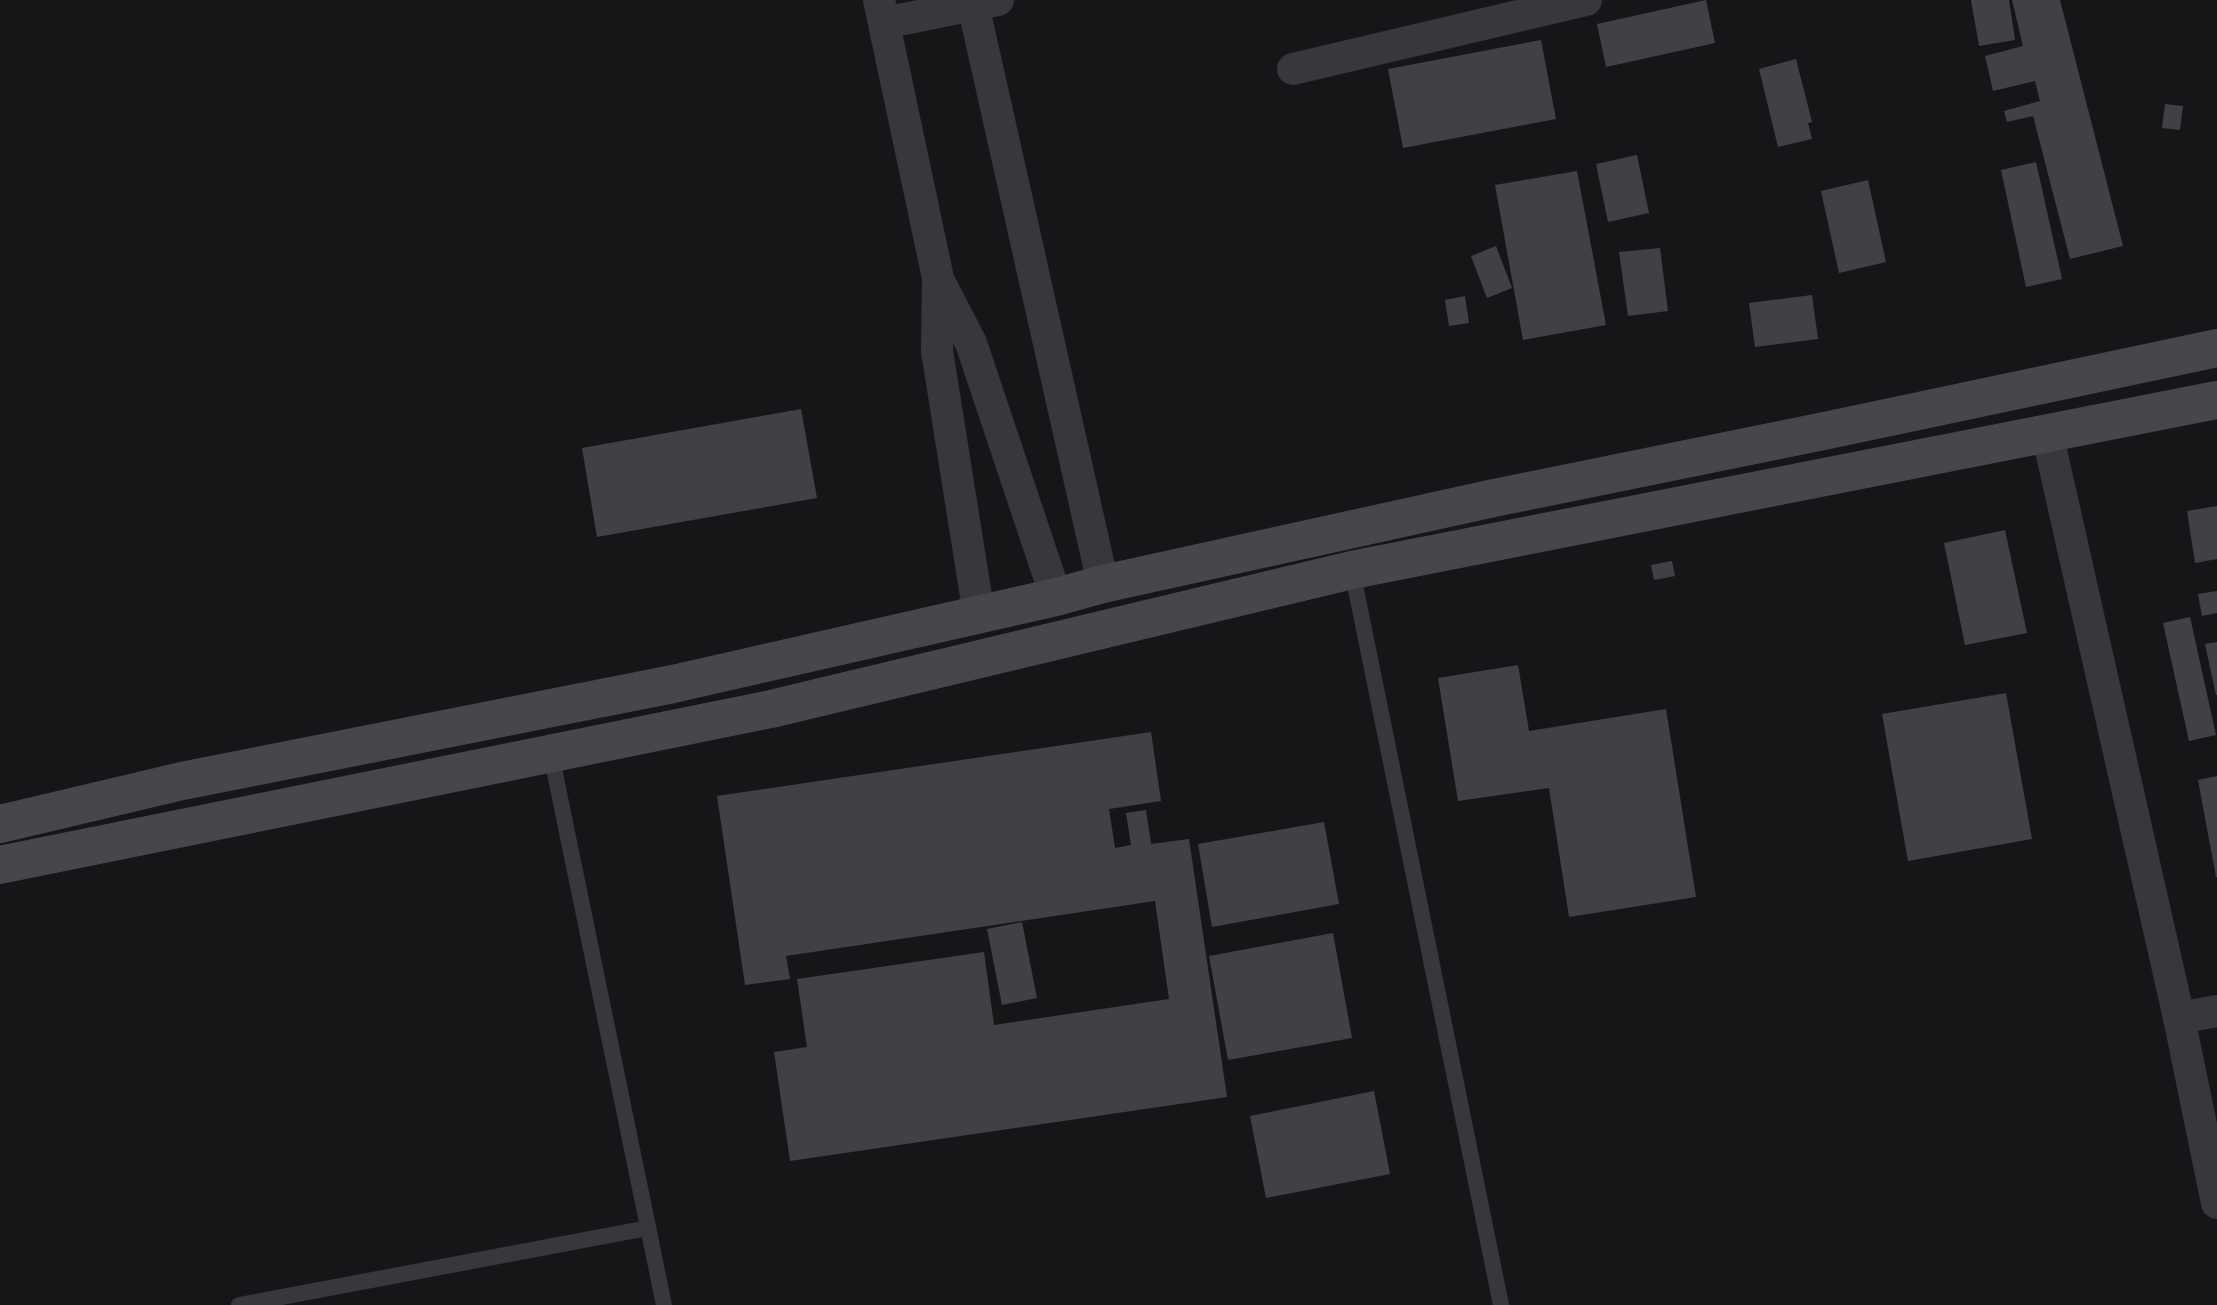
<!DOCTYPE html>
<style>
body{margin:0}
canvas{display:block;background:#161618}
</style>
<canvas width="2217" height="1305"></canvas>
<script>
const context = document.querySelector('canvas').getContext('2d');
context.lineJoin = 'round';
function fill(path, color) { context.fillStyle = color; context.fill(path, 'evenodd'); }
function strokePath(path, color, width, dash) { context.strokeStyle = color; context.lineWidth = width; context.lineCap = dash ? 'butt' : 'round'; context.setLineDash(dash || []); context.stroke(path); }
const building = new Path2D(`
 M1706,0l9,43 -109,24 -9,-43z
 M1971,0h38l6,40 -36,6z
 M2012,0h48l63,246 -53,13 -37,-143 -26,6 -3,-11 36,-10 -5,-20 -42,10 -8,-35 38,-10z
 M1541,40l15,79 -153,29 -15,-79z
 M1796,59l16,63 -4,1 4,16 -34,8 -19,-78z
 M2165,104l18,2 -3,24 -18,-2z
 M1637,155l12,58 -41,9 -12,-58z
 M2036,162l26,117 -36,8 -25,-117z
 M1577,171l29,154 -83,15 -28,-155z
 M1868,180l18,82 -47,11 -18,-82z
 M1496,246l16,42 -25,10 -16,-42z
 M1660,248l8,63 -40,5 -9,-64z
 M1812,295l6,44 -63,8 -6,-44z
 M1465,296l4,27 -20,3 -4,-26z
 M801,409l16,89 -220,39 -15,-89z
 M2217,506v53l-22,4 -8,-52z
 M2005,530l22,103 -62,12 -21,-102z
 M1672,561l3,15 -21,4 -3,-15z
 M2217,591v22l-15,3 -4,-22z
 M2190,617l26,118 -27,6 -26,-118z
 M2217,642v53h-1l-11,-51z
 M1518,665l11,66 137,-22 30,188 -127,20 -20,-129 -91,13 -20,-123z
 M2006,693l26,146 -124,22 -26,-147z
 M1151,732l10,69 -52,8 6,39 16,-3 -5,-32 20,-3 5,34 38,-5 38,258 -437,64 -16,-109 33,-5 -10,-68 187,-27 10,73 175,-26 -14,-98 -369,55 4,23 -45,6 -28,-189z
 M2217,776v101h-1l-18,-97z
 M1324,822l15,82 -127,23 -14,-83z
 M1022,922l15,76 -35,7 -15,-76z
 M1333,933l19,105 -124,22 -19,-104z
 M1374,1091l16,83 -124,24 -16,-82z`);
const lane = new Path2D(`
 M1352,570l149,735
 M551,754l113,551
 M239,1305l409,-77`);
const street = new Path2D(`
 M879,0l59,278 -1,73 42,264
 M972,0l131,584
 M884,23l114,-23
 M1293,69l293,-69
 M940,283l31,60 85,254
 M2047,433l132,585 38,185
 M2179,1018l38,-7`);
const secondary = new Path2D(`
 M0,824l182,-43 491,-97 383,-87 47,-13 391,-86 330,-67 393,-83
 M0,865l771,-156 581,-139 865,-170`);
fill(building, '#404145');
strokePath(lane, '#37383d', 16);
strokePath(street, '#37383d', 32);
strokePath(secondary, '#45474d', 38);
</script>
